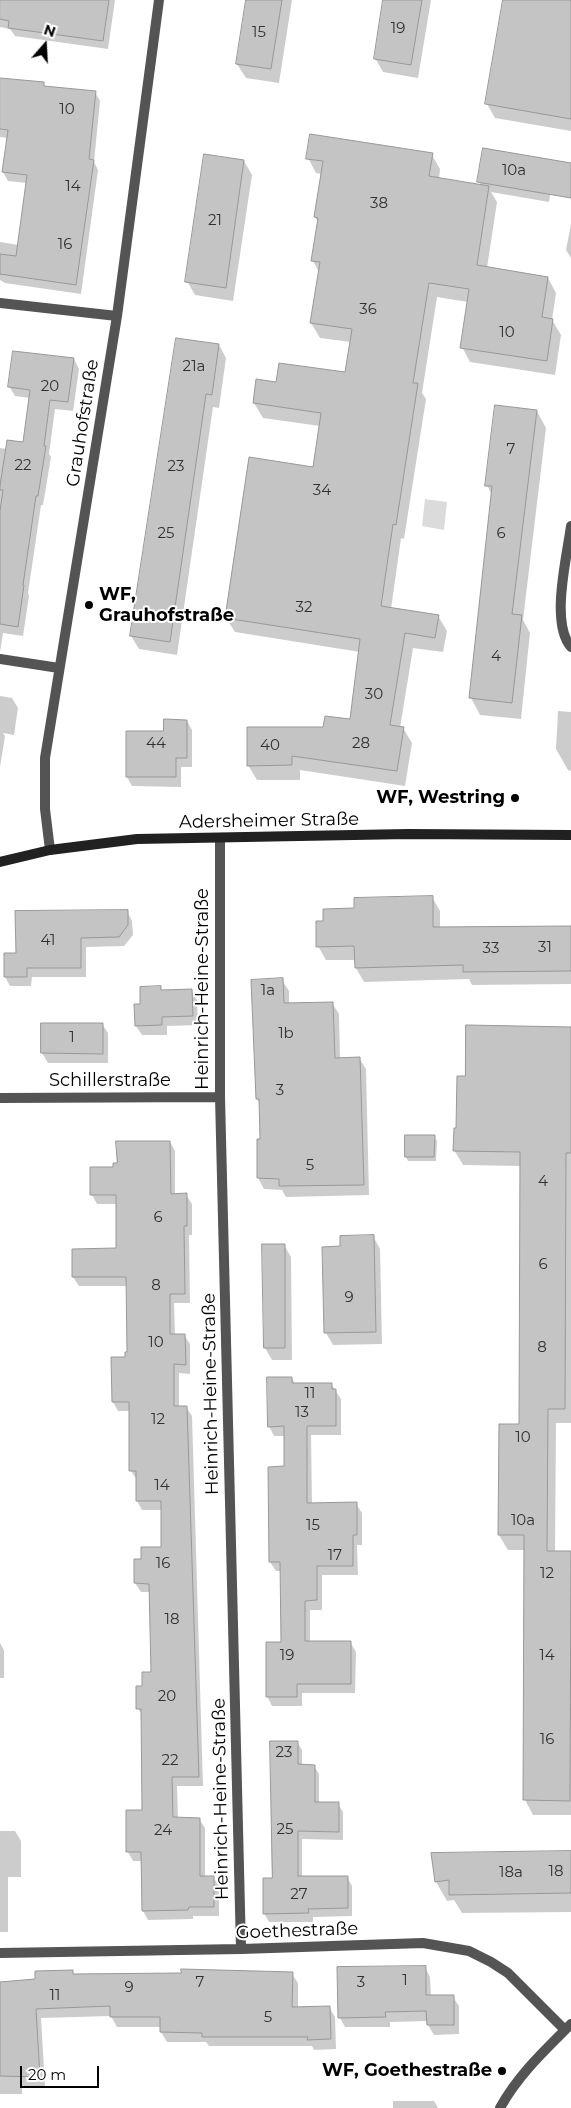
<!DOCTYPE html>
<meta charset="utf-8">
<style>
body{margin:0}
#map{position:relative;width:571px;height:2108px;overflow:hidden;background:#fff;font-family:Montserrat,sans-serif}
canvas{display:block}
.north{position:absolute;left:20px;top:20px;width:50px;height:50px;-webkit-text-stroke:4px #fff;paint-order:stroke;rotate:19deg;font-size:14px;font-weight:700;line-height:20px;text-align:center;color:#000}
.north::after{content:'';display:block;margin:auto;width:18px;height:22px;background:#000;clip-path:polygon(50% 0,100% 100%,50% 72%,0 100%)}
.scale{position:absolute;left:20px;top:2066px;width:79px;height:22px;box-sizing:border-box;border:2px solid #000;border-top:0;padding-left:6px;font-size:15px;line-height:18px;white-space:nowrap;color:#000;-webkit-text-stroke:4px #fff;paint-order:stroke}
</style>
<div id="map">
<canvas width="571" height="2108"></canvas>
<div class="north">N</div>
<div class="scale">20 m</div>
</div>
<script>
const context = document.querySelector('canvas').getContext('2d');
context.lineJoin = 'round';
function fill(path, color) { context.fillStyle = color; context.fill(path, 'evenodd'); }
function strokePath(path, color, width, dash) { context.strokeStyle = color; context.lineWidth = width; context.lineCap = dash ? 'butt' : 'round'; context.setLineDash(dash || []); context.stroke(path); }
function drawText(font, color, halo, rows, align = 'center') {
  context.font = font + ' Montserrat,sans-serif'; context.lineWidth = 4; context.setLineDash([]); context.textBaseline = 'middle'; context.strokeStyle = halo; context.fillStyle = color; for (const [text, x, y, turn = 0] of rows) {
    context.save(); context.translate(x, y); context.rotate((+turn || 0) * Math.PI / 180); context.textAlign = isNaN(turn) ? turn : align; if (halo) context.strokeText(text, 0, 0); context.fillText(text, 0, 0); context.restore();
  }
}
const green = new Path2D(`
 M425,499l22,3 -3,28 -22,-4z`);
const shadow = new Path2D(`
 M0,0h115l-7,49 -93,-13 -5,-7 -10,-2z
 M248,0h44l-13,83 -33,-5 -9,-14z
 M384,0h47l-13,78 -35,-6 -8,-14z
 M505,0h66v131l-76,-13 -8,-14z
 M0,79l43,4 2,4 50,5 5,9 -6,61 4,8 -17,124 -76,-11 -5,-3v-38l19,3 8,-62 -19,-2 -5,-9 5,-34 -8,-1z
 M432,155l8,14 -1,10 42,7 -2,-4 75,-11 -5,31 -58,-10 6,10 -10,66 61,10 8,15 -4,27 9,15 -6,40 -85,-13 -8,-15 6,-45 -31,-5 -15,96 4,6 -22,140 -3,-1 -10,71 47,7 9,15 -4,21 -30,-4 -13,80h3l9,15 -7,43 -105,-16v10h-43l-9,-15 77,-37 26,-7 9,-69 -125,-20 -9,-14 88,-150 6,-42 -57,-8 -9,-15 23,-19 69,-11 5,-31 -31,-4 -9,-15 8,-51 -6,-11 6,-38 -4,-6 7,-43 -6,-1 -8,-15z
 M244,161l8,14 -19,126 -38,-6 -8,-14z
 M571,224v34l-5,-8z
 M219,345l7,13 -7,50 -6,-1 -36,248 -38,-6 -8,-13z
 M74,359l5,10 -6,42 -18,-2 -6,45 2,3 -8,48h-2l-13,88 1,3 -6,40 -20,-3 -3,19v-204l7,1 17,-5 6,-46 -15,-2 -6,-10z
 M537,411l9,17 -23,192 7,13 -9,86 -41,-4 -9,-17 21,-203 -5,-10z
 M0,696l12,2 6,10 -4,27 -11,-2 2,3 -5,31z
 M558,711l13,1v59l-3,-1 -12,-21z
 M187,721l5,9v37h-11v20l-49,-1 -5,-9 37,-45z
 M432,897l8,14v18l131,-2v57l-99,1 -3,-6 -105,3 -8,-14v-8h-30l-8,-14 6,-24 32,-12z
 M127,911l5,10 1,14 -9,11 -38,1v30h-54l-1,9h-21l-5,-9 12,-22z
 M282,980l7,11v13l43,-1 7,11 1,45 19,-1 7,11 3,126 -83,2 -4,-7 -18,-1 -6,-11v-37h3v-36l-4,-6z
 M160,987l2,4 29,-1 6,10 1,25 -31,1v9h-25l-6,-9 6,-20z
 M102,1024l6,9v30h-60l-6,-10z
 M571,1028v395h-15l-1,130h15l1,1v261h-38l-8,-15 1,-250h-18l-9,-15 21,-110 1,-259 -58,-1 -9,-15 12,-73z
 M434,1136l3,5 -1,20h-28l-2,-4z
 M170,1142l5,9v44h11l6,9v31h-3l1,68h-16l1,32h9l6,9v30l-11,-1v34h7l6,9 11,370h-26l1,33h21l6,9v49h8l6,9v30h-26v3l-45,1 -5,-9 -1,-50h-9l-5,-9 -1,-41h16v-94l-5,-9 6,-21 8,-14 -1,-81h-10l-6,-9 7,-23 20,-12v-38h-20l-5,-9v-21l-6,-9v-60h-13l-5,-9 15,-49 -1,-67h-48l-6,-9 44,-27 1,-46h-21l-5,-9 26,-31z
 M373,1236l7,13 2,95 -49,1 -7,-12z
 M284,1245l7,12 1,103h-20l-7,-12z
 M292,1378l3,6h36l10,15v36h-30l1,69h44l6,9v32h-5l1,30h-36v35h-12v32h40l6,10 -1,41h-53v13h-30l-5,-10 15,-53 -1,-72h-5l-6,-9 15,-94v-32h-11l-5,-10z
 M0,1643l4,7v28h-4z
 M297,1742l5,8v16h12l5,8v29l19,1 5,8v28l-41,-1v38h45l5,9v30l-39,1v5h-44l-5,-9 9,-34z
 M0,1831h15l6,10v36h-13v55h-8z
 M571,1853v59l-109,1 -8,-13 -7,1 -11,-19z
 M425,1967l5,10 1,20h22l6,9v28l-25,1 -6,-10v-4l-38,1v5h-45l-5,-9z
 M73,1972l1,3 218,-1 6,9v25l31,-1 6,10 1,32 -22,1 -2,-4h-103l-3,-4h-39l-6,-10v-5h-44l-6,-11 -70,2 4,68h-23v8h-22v-111l36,-3z
 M393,2101h41l4,7h-45z`);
const building = new Path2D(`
 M0,0h109l-6,41 -95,-13 1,-7 -9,-2z
 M246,0h36l-11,69 -35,-5z
 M383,0h39l-11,65 -37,-6z
 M503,0h68v119l-86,-15z
 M0,78l44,4v4l52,5 -7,68 5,1 -18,125 -76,-11v-20l16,2 11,-81 -25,-3 6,-42 -8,-1z
 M310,134l123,19 -4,23 60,10 -12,79 71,12 -6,40 11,2 -6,42 -87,-13 9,-59 -40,-6 -16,100h5l-22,142 -3,-1 -12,82 58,9 -4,23 -30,-5 -15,92 14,2 -7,44 -105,-15v9l-45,1v-39h76l2,-11 25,3 10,-80 -135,-21 24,-161 64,10 8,-54 -68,-10 3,-24 20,3 3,-19 66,9 7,-43 -42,-6 10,-61 -9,-1 7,-43 -4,-1 9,-56 -17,-2z
 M483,148l88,15v35l-94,-16z
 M204,154l40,6 -18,128 -41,-6z
 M176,338l43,6 -7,51 -6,-1 -36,248 -40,-6z
 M13,351l61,7 -6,44 -18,-2 -6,46h2l-8,50h-2l-13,89h1l-6,42 -18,-3v-113l3,-21h-3v-4l7,-46 16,2 7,-52 -22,-3z
 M495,405l42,5 -25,204 10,1 -10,88 -43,-5 23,-212h-7z
 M164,719l23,1v38h-11v19h-50v-46h37z
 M433,896v31l138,-1v45l-108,1v-7l-108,3 -1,-22 -38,1v-26h7v-12l31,-1v-10z
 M128,910v15l-9,12 -38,1v30h-54v9h-23v-24h12l-1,-42z
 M283,978l1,25 49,-1 2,56 25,-1 4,128 -85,1v-7l-22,-1v-39h3l-1,-40h-3l-5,-119z
 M161,986v4l31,-1 1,27 -31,1v8l-27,1 -1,-22h6v-17z
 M41,1023h62v31l-62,-1z
 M466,1025l105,2v126h-5l-1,256h-17l-1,142h24l-1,250 -47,-1 1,-265h-26l1,-111h20l1,-272 -67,-1 1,-23h2l1,-52h8z
 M405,1135h30l-1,22h-29z
 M116,1141h54l1,53 16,-1v33h-3l1,68h-15v40h15l1,31 -12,-1v42h13l12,371h-27l1,40 27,1v58h14v31h-25l-1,3 -46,1 -1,-59h-15v-42h16l-1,-101h-5v-23h6v-14h9l-2,-88 -15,-1v-24h7v-12h20v-46h-25v-30h-7v-69h-17l-1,-45h14v-5h2l-1,-75h-54v-28l44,-1v-53h-26v-28h23v-4h4z
 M374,1235l2,97 -52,1 -2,-86 18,-1v-10z
 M262,1244h23v104h-21z
 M267,1377h25v6h40v6h4v37h-29v77l50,-1v33h-4v31h-36v34l-12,1v40h46v43h-54v13h-31v-55h15l-1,-80h-11l-1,-95 16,-1v-40l-16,1z
 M270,1741h28v23l17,1v37h24v30l-41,-1v45h50v32l-40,1 1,4 -46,1v-36h9z
 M571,1851v42l-122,2v-15l-14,2 -4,-29z
 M426,1966v29h28v30h-27l-1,-14 -41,1 1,5 -48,1 -1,-51z
 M181,1969l112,3 -1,35 38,-1 1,33 -24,1 1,-3h-106v-4l-42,-1v-15h-50v-11l-74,3 4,68 -40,-1v-94l35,-3v-8l38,-1v4l108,-1z`);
const minor = new Path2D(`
 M0,303l117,13
 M571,526c-4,31 -21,97 0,121
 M0,659l59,9
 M220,839v258l21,852
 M50,850l-5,-41v-51l72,-442 42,-316
 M0,1098l220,-1
 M0,1953l241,-4 182,-6 46,8 22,11 17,11 57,57
 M500,2108c18,-33 45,-58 71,-84`);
const secondary = new Path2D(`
 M0,862l50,-12 87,-11 271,-5 163,1`);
const markers = [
 [89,605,5,"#000"],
 [515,798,5,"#000"],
 [502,2071,5,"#000"]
];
const numberNames = [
 ["19",398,29],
 ["15",259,33],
 ["10",67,110],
 ["10a",514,171],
 ["14",73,187],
 ["38",379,204],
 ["21",215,221],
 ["16",65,245],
 ["36",368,310],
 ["10",507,333],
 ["21a",194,367],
 ["20",50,387],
 ["7",511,450],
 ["22",23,466],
 ["23",176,467],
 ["34",322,491],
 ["25",166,534],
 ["6",501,534],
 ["32",304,608],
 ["4",496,657],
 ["30",374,695],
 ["44",156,744],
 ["28",361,744],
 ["40",270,746],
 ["41",48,941],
 ["31",545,948],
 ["33",491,949],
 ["1a",268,991],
 ["1b",286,1034],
 ["1",72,1038],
 ["3",280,1091],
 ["5",310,1166],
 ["4",543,1182],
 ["6",158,1218],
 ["6",543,1265],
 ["8",156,1286],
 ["9",349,1298],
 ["10",156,1343],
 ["8",542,1348],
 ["11",310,1394],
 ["13",302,1413],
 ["12",158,1420],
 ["10",523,1438],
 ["14",162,1486],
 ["10a",523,1521],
 ["15",313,1526],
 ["17",335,1556],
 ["16",163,1564],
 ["12",547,1574],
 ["18",172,1620],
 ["19",287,1656],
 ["14",547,1656],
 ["20",167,1697],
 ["16",547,1740],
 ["23",284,1753],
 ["22",170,1761],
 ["25",285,1830],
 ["24",163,1831],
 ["18",556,1872],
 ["18a",511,1873],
 ["27",299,1895],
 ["1",405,1981],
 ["7",200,1983],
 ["3",361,1983],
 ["9",129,1988],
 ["11",55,1996],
 ["5",268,2018]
];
const streetNames = [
 ["Grauhofstraße",83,423,-81],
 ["Adersheimer Straße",269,821,-1],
 ["Heinrich-Heine-Straße",203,989,-90],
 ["Schillerstraße",110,1081],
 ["Heinrich-Heine-Straße",211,1394,-91],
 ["Heinrich-Heine-Straße",221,1799,-91],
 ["Goethestraße",297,1931,-2]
];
const poiNames = [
 ["WF,",99,595,"left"],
 ["Grauhofstraße",99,616,"left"],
 ["WF, Westring",505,798],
 ["WF, Goethestraße",492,2071]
];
fill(green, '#dbdbdb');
fill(shadow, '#0003');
fill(building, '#c4c4c4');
strokePath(building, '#989898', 1);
strokePath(minor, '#545454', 10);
strokePath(secondary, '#212121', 10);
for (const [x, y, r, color] of markers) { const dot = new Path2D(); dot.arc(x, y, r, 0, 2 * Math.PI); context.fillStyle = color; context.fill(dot); strokePath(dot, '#fff', 2); }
drawText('15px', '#313131', null, numberNames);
drawText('18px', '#000', '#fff', streetNames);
drawText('bold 18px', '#000', '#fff', poiNames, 'right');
</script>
